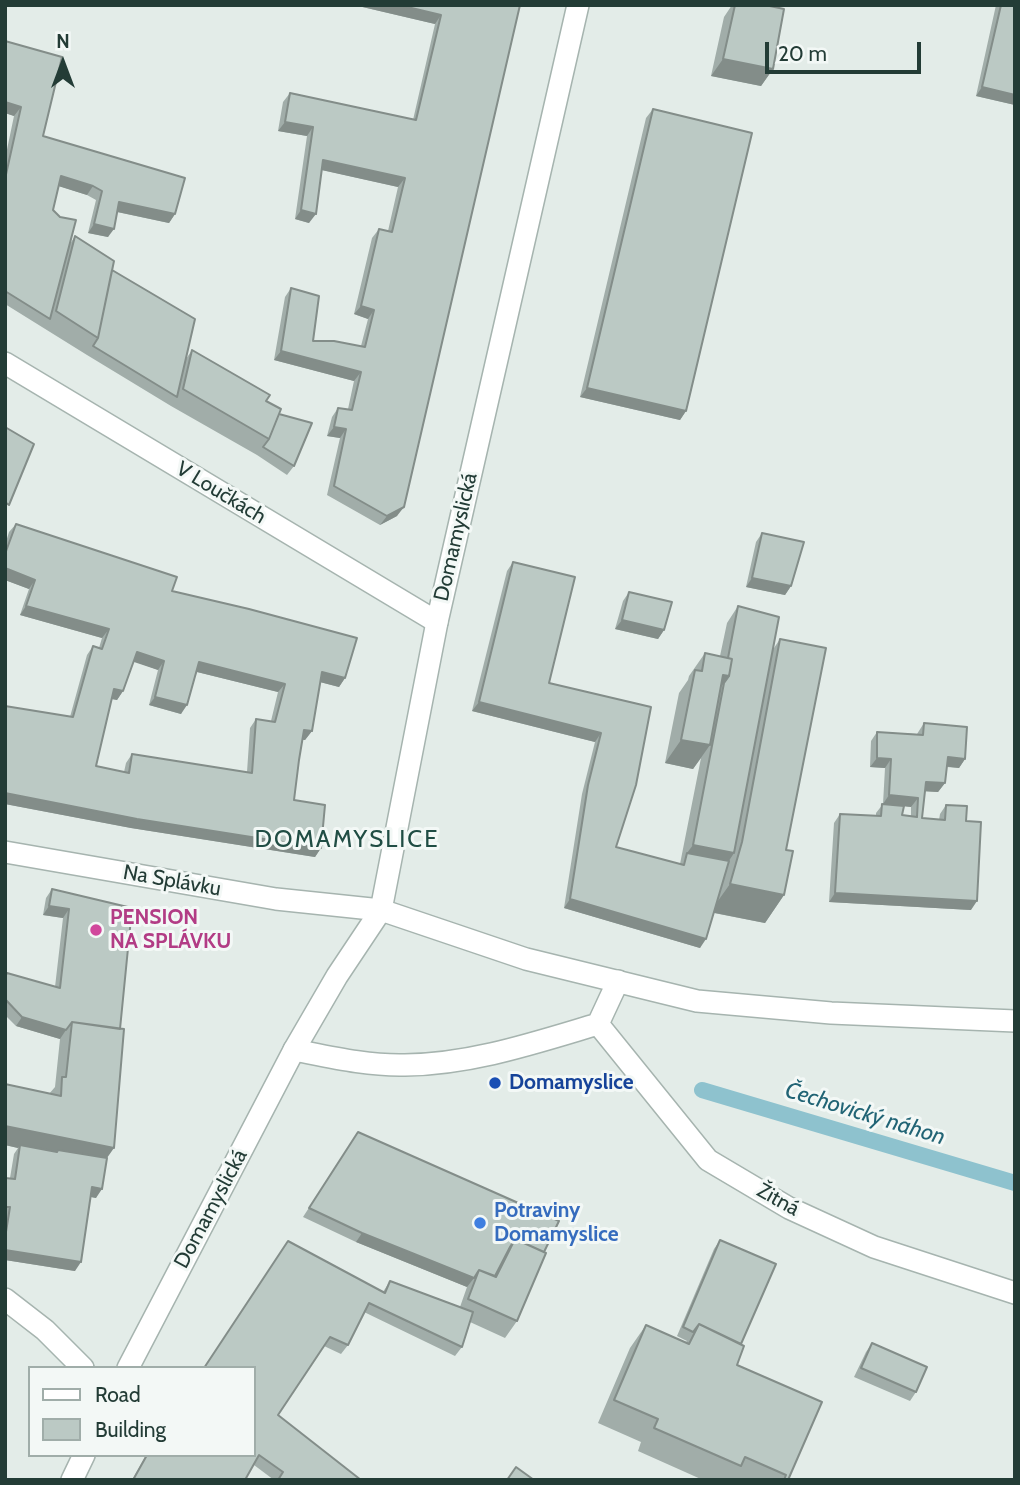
<!DOCTYPE html>
<meta charset="utf-8">
<style>
body{margin:0}
#map{position:relative;width:1020px;height:1485px;overflow:hidden;background:#e3ece8;font-family:Cabin,sans-serif}
canvas{display:block}
.frame{position:absolute;inset:0;border:7px solid #233c36;pointer-events:none}
.legend{position:absolute;left:28px;top:1366px;width:228px;height:91px;box-sizing:border-box;background:#f3f8f6;border:2px solid #a0ada9;margin:0;padding:9px 12px;list-style:none;font-size:21px;color:#233c36}
.legend li{display:flex;align-items:center;gap:14px;height:35px}
.legend b{width:35px;border:2px solid #a0ada9}
.north{position:absolute;left:28px;top:28px;width:70px;height:70px;-webkit-text-stroke:5px #f3f8f6;paint-order:stroke;rotate:0deg;font-size:19px;font-weight:700;line-height:28px;text-align:center;color:#233c36}
.north::after{content:'';display:block;margin:auto;width:24px;height:32px;background:#233c36;clip-path:polygon(50% 0,100% 100%,50% 72%,0 100%)}
.scale{position:absolute;left:765px;top:42px;width:156px;height:32px;box-sizing:border-box;border:4px solid #233c36;border-top:0;padding-left:9px;font-size:21px;line-height:24px;white-space:nowrap;color:#233c36;-webkit-text-stroke:5px #f3f8f6;paint-order:stroke}
</style>
<div id="map">
<canvas width="1020" height="1485"></canvas>
<div class="frame"></div>
<ul class="legend">
<li><b style="height:9px;background:#fff"></b>Road</li>
<li><b style="height:19px;background:#bbc9c4"></b>Building</li>
</ul>
<div class="north">N</div>
<div class="scale">20 m</div>
</div>
<script>
const context = document.querySelector('canvas').getContext('2d');
context.lineJoin = 'round';
function strokePath(path, color, width, dash) { context.strokeStyle = color; context.lineWidth = width; context.lineCap = dash ? 'butt' : 'round'; context.setLineDash(dash || []); context.stroke(path); }
function fill(path, color) { context.fillStyle = color; context.fill(path, 'evenodd'); }
function drawText(font, color, halo, rows, align = 'center') {
  context.font = font + ' Cabin,sans-serif'; context.lineWidth = 6; context.setLineDash([]); context.textBaseline = 'middle'; context.strokeStyle = halo; context.fillStyle = color; for (const [text, x, y, turn = 0] of rows) {
    context.save(); context.translate(x, y); context.rotate((+turn || 0) * Math.PI / 180); context.textAlign = isNaN(turn) ? turn : align; if (halo) context.strokeText(text, 0, 0); context.fillText(text, 0, 0); context.restore();
  }
}
const stream = new Path2D(`
 M702,1090l313,93`);
const minor = new Path2D(`
 M5,363l432,259
 M5,852l271,47 105,11
 M598,1024l110,136 81,48 85,39 141,46
 M294,1050c36,7 74,16 111,15 67,-1 129,-22 193,-41l20,-43
 M5,1299l40,31 38,38`);
const tertiary = new Path2D(`
 M381,910l145,49 171,42 134,12 184,8
 M128,1368l166,-318 43,-74 44,-66 56,-288 141,-617
 M72,1480l12,-25`);
const wall = new Path2D(`
 M354,5h166l-123,511 -17,9 -53,-30 13,-57 -13,-2 5,-19 6,-9 10,1 6,-28 -80,-21 11,-63 6,-9 22,53 48,5 7,-27 -14,-5 18,-76 7,-9 9,2 10,-44 -76,-17 -13,53 -14,-4 12,-83 -29,-5 5,-29 7,-9 123,27 22,-96z
 M732,5h33l8,64 -12,17 -50,-10 13,-59z
 M996,5h19v100l-39,-9z
 M5,41l38,95 132,78 -6,9 -52,-11 -9,25 -20,-4 8,-33 -9,-5 -28,-9 -6,24 17,34 5,-8 37,34 74,89 6,-9 74,51 13,13 15,52 -7,9 -30,-20 -86,-49 -84,-51 -82,-51v-145l9,-43 -9,-3z
 M653,109l33,302 -6,9 -100,-23 66,-279z
 M16,524l156,67 173,87 -6,9 -19,-5 -8,49 -7,9h-3l-3,20 -5,40 27,48 -6,9 -184,-29 -126,-24v-98l65,11 17,-62 6,-9 6,2 3,-10 -82,-23 9,-26 -24,-9v-35l4,-13zM134,661l24,9 -9,35 32,9 16,-42 81,20 -7,29 -15,-2 -6,9 -3,44 -115,-18 -6,9 -2,9 -28,-6 15,-67 6,1 6,-9z
 M762,533l29,53 -6,9 -39,-8 10,-45z
 M513,562l36,121 102,24 -35,140 64,17 21,-106 -8,11 -28,-6 14,-70 9,-13 1,-4 16,-23 15,3 7,-33 11,-17 34,45 8,-12 6,211 -2,45 -19,28 -51,-10 -14,35 -136,-40 18,-114 13,-52 -123,-31 35,-140z
 M629,592l35,38 -6,9 -43,-10 8,-28z
 M924,723l41,36 -6,9 -12,-1 -2,16 -7,9 -13,-1 -3,27 17,2 1,-6 6,-9 20,16 5,89 -142,-8 5,-79 6,-9 36,2v-3l7,-9 2,-36 -15,-1 1,-26 6,-9 40,2zM904,806l7,1v9l-9,-1z
 M52,889l80,19 -25,250 -11,40 -5,-1 -16,74 -70,-11v-82h5l4,-24 4,-6 -13,-3 50,-58 5,-48 -44,-13 -11,-11v-40l2,-2 48,14 8,-69 -20,-3 3,-17z
 M358,1132l186,120 -27,69 -12,17 -35,-16 -8,25 -7,9 -91,-44 -16,33 -7,9 -17,-8 -46,69 83,65h-87l-20,-15 -9,15h-113l14,-25h108v-87l129,-76 7,-11 70,26 7,-20 -111,-45 -53,-25z
 M720,1240l21,104 -4,21 51,115h-85l-65,-29 3,-9 -43,-19 32,-75 16,-23 40,17 1,-1 -10,-5 37,-87z
 M872,1343l44,49 -6,9 -56,-24 12,-25z`);
const shadedWall = new Path2D(`
 M354,5h45l42,10 -6,9z
 M723,59l50,10 -12,17 -50,-10z
 M982,87l33,8v10l-39,-9z
 M5,102l16,5 -7,9 -9,-3z
 M285,122l28,5 -6,9 -29,-5z
 M323,160l82,18 -7,9 -81,-18z
 M61,176l32,10 -6,9 -32,-10z
 M119,202l56,12 -6,9 -56,-12z
 M301,210l15,4 -7,9 -14,-4z
 M94,224l20,5 -6,8 -20,-4z
 M361,306l13,4 -6,9 -14,-5z
 M281,351l80,21 -7,9 -80,-21z
 M587,388l99,23 -6,9 -100,-23z
 M334,427l12,2 -6,9 -13,-2z
 M404,507l-7,9 -17,9 7,-9z
 M5,568l30,12 -6,9 -24,-9z
 M752,578l39,8 -6,9 -39,-8z
 M26,606l83,23 -7,9 -82,-23z
 M622,620l42,10 -6,9 -43,-10z
 M137,652l27,9 -6,9 -27,-9z
 M199,662l86,22 -7,8 -85,-21z
 M322,672l23,6 -6,9 -23,-6z
 M723,675l6,1 -17,23z
 M114,689l9,2 -6,9 -9,-2z
 M155,697l32,8 -6,9 -32,-9z
 M479,702l122,31 -6,9 -123,-31z
 M304,730l8,1 -7,9 -7,-1z
 M681,740l29,5 -17,24 -28,-6z
 M948,757l17,2 -6,9 -17,-2z
 M877,758l14,1 -6,9 -15,-1z
 M926,782l19,1 -7,9 -19,-1z
 M5,793l316,55 -6,9 -184,-29 -126,-24z
 M889,795l29,3 -7,9 -28,-3z
 M693,845l41,8 -11,17 -36,-17z
 M730,884l54,11 -19,28 -55,-11z
 M835,893l142,8 -6,9 -142,-8z
 M570,899l136,40 -6,9 -136,-40z
 M49,906l20,3 -6,9 -20,-3z
 M22,1017l44,13 -6,9 -44,-13z
 M5,1126l109,22 -12,17 -48,-10 -34,-10 -2,3 -13,-3z
 M92,1187l10,2 -6,9 -10,-2z
 M362,1233l112,45 -7,9 -111,-45z
 M5,1250l76,12 -6,9 -70,-11z`);
const building = new Path2D(`
 M399,5h121l-116,502 -17,9 -53,-30 12,-57 -12,-2 4,-19 14,2 9,-38 -80,-21 10,-63 28,8 -6,45h21l31,6 9,-37 -13,-4 18,-77 13,3 13,-54 -82,-18 -7,54 -15,-4 12,-83 -28,-5 5,-29 126,27 25,-105z
 M735,5h30l19,4 -11,60 -50,-10z
 M1001,5h14v90l-33,-8z
 M5,41l57,16 -19,79 142,42 -10,36 -56,-12 -5,27 -20,-5 8,-33 -9,-5 -32,-10 -8,34 7,7 16,3 -26,99 -45,-28v-112l16,-72 -16,-5z
 M653,109l99,24 -66,278 -99,-23z
 M75,236l39,25 -16,77 -42,-27z
 M112,270l83,49 -18,78 -84,-51 5,-8z
 M192,350l78,45 -4,6 15,8 -12,30 -86,-50z
 M279,414l33,9 -18,43 -31,-19 6,-8z
 M5,427l29,17 -25,61 -4,-3z
 M16,524l161,53 -5,14 77,18 108,29 -12,40 -23,-6 -10,59 -8,-1 -5,30 -5,40 31,5 -4,43 -184,-29 -132,-26v-87l68,11 20,-71 9,3 7,-20 -83,-23 9,-26 -30,-12v-14zM137,652l27,9 -9,36 32,8 12,-43 86,22 -10,38 -19,-3 -4,54 -120,-19 -3,19 -33,-7 18,-77 9,2z
 M762,533l42,9 -13,44 -39,-8z
 M513,562l62,15 -26,106 102,24 -15,78 -20,62 68,18 3,-12 42,8 -23,78 -136,-40 18,-114 13,-52 -122,-31z
 M629,592l43,10 -8,28 -42,-10z
 M738,606l41,11 -45,236 -41,-8 31,-162 5,-7 3,-17 -4,-1z
 M780,639l46,9 -40,202 7,1 -9,44 -54,-11 12,-42z
 M705,653l27,6 -3,17 -6,-1 -13,70 -29,-5 14,-70 7,1z
 M924,723l43,4 -2,32 -17,-2 -3,26 -19,-1 -4,36 23,2 1,-15 21,1 -1,15 15,1 -4,79 -142,-8 5,-79 41,2 1,-12 22,2 -2,9 15,2 1,-19 -29,-3 2,-36 -14,-1v-26l46,3z
 M52,889l80,19 -12,121 -48,-7 -6,8 -44,-13 -17,-18v-22l2,-4 53,15 9,-79 -20,-3z
 M72,1022l52,7 -10,119 -109,-22v-42l56,12 1,-19h4z
 M358,1132l201,89 -15,31 -29,-13 -5,8 -15,29 -16,-6 -5,8 -112,-45 -53,-25z
 M20,1145l37,7 1,-2 49,8 -5,31 -10,-2 -11,75 -76,-12v-12l5,-31h-5v-29l10,1z
 M515,1239l31,14 -29,68 -49,-22 11,-29 17,7z
 M720,1240l56,24 -35,80 -42,-20 -6,8 -10,-5z
 M288,1241l97,52 5,-12 83,31 -11,35 -93,-44 -21,42 -18,-8 -52,78 83,65h-83l5,-8 -24,-17 -14,25h-112l14,-25h107v-87h-50z
 M699,1324l45,22 -7,19 85,37 -34,78h-4l2,-5 -41,-18 -4,9 -87,-38 4,-9 -44,-19 32,-75 43,19z
 M872,1343l55,24 -11,25 -55,-24z
 M516,1467l18,13h-27z`);
const markers = [
 [96,930,7,"#d1479c"],
 [495,1083,7,"#1a4fb4"],
 [480,1223,7,"#3f7fe0"]
];
const streetNames = [
 ["V Loučkách",221,493,31],
 ["Domamyslická",456,537,-77],
 ["Na Splávku",172,881,10],
 ["Žitná",778,1200,29],
 ["Domamyslická",211,1209,-62]
];
const hotelNames = [
 ["PENSION",110,918],
 ["NA SPLÁVKU",110,942]
];
const transitNames = [
 ["Domamyslice",509,1083]
];
const shopNames = [
 ["Potraviny",494,1211],
 ["Domamyslice",494,1235]
];
const waterNames = [
 ["Čechovický náhon",865,1114,17]
];
const quarterNames = [
 ["DOMAMYSLICE",347,840]
];
strokePath(stream, '#8ec2ce', 16);
strokePath(minor, '#a6b4af', 24);
strokePath(tertiary, '#a6b4af', 24);
strokePath(minor, '#fff', 21);
strokePath(tertiary, '#fff', 21);
fill(wall, '#a1ada9');
fill(shadedWall, '#838d89');
fill(building, '#bbc9c4');
strokePath(building, '#838d89', 2);
for (const [x, y, r, color] of markers) { const dot = new Path2D(); dot.arc(x, y, r, 0, 2 * Math.PI); context.fillStyle = color; context.fill(dot); strokePath(dot, '#f3f8f6', 2.5); }
drawText('21px', '#233c36', '#f3f8f6', streetNames);
drawText('bold 21px', '#b23c85', '#f3f8f6', hotelNames, 'left');
drawText('bold 21px', '#164399', '#f3f8f6', transitNames, 'left');
drawText('bold 21px', '#366cbe', '#f3f8f6', shopNames, 'left');
drawText('italic 23px', '#216475', '#f3f8f6', waterNames);
context.letterSpacing = '2px';
drawText('24px', '#204d44', '#f3f8f6', quarterNames);
context.letterSpacing = '0px';
</script>
